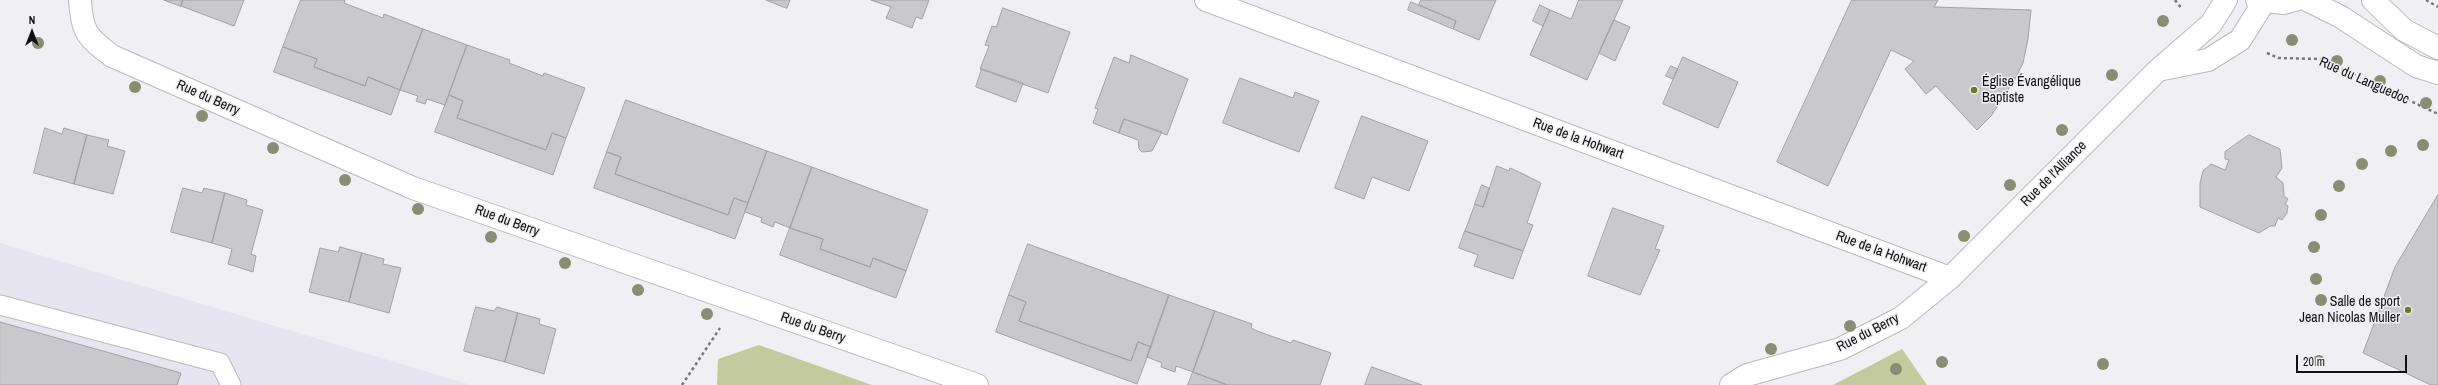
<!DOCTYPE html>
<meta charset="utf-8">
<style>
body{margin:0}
#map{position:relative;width:2438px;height:385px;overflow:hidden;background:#f0f0f4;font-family:"Archivo Narrow",sans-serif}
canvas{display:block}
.north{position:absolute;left:12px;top:12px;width:40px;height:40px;-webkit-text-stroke:3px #f0f0f4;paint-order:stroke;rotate:0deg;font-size:11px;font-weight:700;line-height:16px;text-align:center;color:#111112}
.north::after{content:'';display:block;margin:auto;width:14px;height:18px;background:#111112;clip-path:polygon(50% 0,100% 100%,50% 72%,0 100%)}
.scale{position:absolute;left:2296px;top:355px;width:111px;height:18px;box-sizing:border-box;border:2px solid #111112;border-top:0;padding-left:5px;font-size:12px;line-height:14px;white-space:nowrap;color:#111112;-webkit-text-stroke:3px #f0f0f4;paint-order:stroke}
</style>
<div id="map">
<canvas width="2438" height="385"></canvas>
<div class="north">N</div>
<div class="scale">20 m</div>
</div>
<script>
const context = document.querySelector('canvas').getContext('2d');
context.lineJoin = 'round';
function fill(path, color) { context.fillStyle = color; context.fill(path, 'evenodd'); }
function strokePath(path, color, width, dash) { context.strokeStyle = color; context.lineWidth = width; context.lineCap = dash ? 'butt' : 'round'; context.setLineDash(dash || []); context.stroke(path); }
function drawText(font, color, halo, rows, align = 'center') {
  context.font = font + ' "Archivo Narrow",sans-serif'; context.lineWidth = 3; context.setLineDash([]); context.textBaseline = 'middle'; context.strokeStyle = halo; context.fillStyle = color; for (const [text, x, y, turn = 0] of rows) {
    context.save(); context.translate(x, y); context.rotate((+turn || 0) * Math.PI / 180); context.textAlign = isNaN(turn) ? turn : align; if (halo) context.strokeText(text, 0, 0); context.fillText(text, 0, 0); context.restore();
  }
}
const built = new Path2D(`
 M0,243l471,142h-471z`);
const green = new Path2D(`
 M759,345l113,40h-155l1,-26z
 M1902,349l25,36h-94z`);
const building = new Path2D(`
 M164,0h19l-2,6z
 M183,0h61l-10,26 -53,-20z
 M301,0h44l-1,3 39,15 1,-4 39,15 -23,61 -32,-13 -3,9 -51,-19 3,-8 -34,-12z
 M766,0h24l-3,8z
 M871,0h58l-7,19 -6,-2 -4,11 -26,-10 5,-11z
 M1421,0h75l-17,40 -26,-11 3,-8 -37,-16z
 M1579,0h44l-36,80 -57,-25 20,-45 21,9z
 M1852,0h86l-4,7 97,3 -3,29 -5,24 -8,16 -24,37 -14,14 -41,-44 -10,8 -21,-25 9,-8 -23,-11 -63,136 -51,-24z
 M1411,2l45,19 -3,8 -45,-19z
 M1540,5l10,5 -7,16 -10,-5z
 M1003,8l67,24 -22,61 -68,-24 9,-23 -4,-1 7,-19 4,1z
 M1614,20l16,7 -15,34 -16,-8z
 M423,29l44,16 -22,60 -18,-6 -2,5 -9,-3 2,-5 -18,-6z
 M467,45l43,15 -1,3 34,13 1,-3 41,15 -19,50 -14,-5 -6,17 -89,-32 6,-17 -14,-6z
 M283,47l34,12 -3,8 51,19 3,-9 32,13 -9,25 -117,-43z
 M1131,55l57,24 -21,56 -43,-16 -5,14 -26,-10 5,-14 -3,-1 19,-51 15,6z
 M1683,57l55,25 -20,46 -55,-24z
 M1671,66l7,3 -5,10 -7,-3z
 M982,69l41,14 -7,19 -40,-15z
 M1240,78l53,20 2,-6 24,9 -20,51 -76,-29z
 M449,95l14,6 -6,17 89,32 6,-17 14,5 -13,37 -118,-43z
 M626,100l141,51 -19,52 -14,-5 -6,17 -113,-41 6,-17 -14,-5z
 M1362,116l66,25 -19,50 -37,-14 -8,22 -29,-11z
 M1124,119l38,13 -10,19 -10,1 -3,-3 -1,-9 -19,-7z
 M45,128l17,6 2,-6 23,7 -13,49 -40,-11z
 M87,135l22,5 -2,6 18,5 -12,43 -39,-10z
 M2249,135l31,14 2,19 -6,9 7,6 1,13 4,3 -3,5 3,2 -1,7 -5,7 -4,-2 -3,8h-5l-11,7 -59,-26v-24l3,-12 8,-7 14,6 4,-10 -4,-1v-7z
 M767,151l45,16 -22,61 -15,-6 -2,5 -12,-5 1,-4 -17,-6z
 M607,152l14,5 -6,17 113,41 6,-17 14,5 -13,36 -141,-51z
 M1497,166l12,5 1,-3 9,4 22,11 -14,40 6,2 -10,26 -58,-20 10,-27 8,3z
 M812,167l116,43 -22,61 -33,-13 -3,9 -50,-18 3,-10 -33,-11z
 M1482,185l7,3 -6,19 -8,-3z
 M183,188l19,5 2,-5 21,5 -13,50 -41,-11z
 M225,193l22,7 -1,5 17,5 -12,44 5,2 -3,16 -25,-8 4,-15 -20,-6z
 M2438,195v190h-7l-68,-32 32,-86z
 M1613,208l51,18 -9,23 5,1 -20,45 -52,-19z
 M790,228l33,11 -3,10 50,18 3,-9 33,13 -10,27 -116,-43z
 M1465,231l58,20 -10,28 -39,-13 4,-11 -19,-7z
 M1028,244l141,51 -18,52 -13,-5 -7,19 -112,-40 7,-19 -17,-7z
 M340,247l22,6 -13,49 -40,-10 11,-44 18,4z
 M362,253l22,6 -1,5 18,4 -12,45 -40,-11z
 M1009,295l17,7 -7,19 112,40 7,-19 13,5 -14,37 -141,-52z
 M1169,295l46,16 -22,61 -17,-6 -1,6 -14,-5 1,-4 -15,-6z
 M476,307l18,4 3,-4 21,6 -13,49 -41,-11z
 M1215,311l37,13 -1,4 6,3 34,12 2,-3 38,13 -11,32h-93l-34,-13z
 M518,313l22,6 -1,5 17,5 -12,45 -39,-12z
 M0,322l181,51 -4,12h-177z
 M1372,367l50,18h-57z
 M1193,372l35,13h-40z`);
const path = new Path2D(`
 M2175,0l7,9
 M2426,0l12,7
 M2267,53l11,5 43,1 117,55
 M682,385l38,-57`);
const service = new Path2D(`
 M0,305l220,58 11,22`);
const minor = new Path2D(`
 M80,0c2,33 7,37 32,56l301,132 564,197
 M1206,0l744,278
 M2226,0l-15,24 -53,46 50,-10 32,-20 24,-38
 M1731,385l16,-10 93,-26 61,-31 49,-40 208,-208`);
const tertiary = new Path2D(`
 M2257,0l27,3 11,-3
 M2307,0l34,17 75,49 22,7
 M2373,0l31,30 34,18`);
const trees = [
 [2163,21],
 [2292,40],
 [38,43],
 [2337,61],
 [2112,75],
 [2380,81],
 [135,87],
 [2426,103],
 [202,116],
 [2062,130],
 [2423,145],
 [273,148],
 [2391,151],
 [2362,164],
 [345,180],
 [2010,185],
 [2339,186],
 [418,209],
 [2321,215],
 [1964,236],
 [491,237],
 [2314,247],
 [565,263],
 [2316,279],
 [638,290],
 [2321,300],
 [707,314],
 [1850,326],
 [1771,349],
 [2319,361],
 [1942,362],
 [2103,364],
 [1896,369]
];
const markers = [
 [1974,90,4,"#6e7924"],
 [2408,310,4,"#6e7924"]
];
const streetNames = [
 ["Rue du Languedoc",2364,81,24],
 ["Rue du Berry",208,98,24],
 ["Rue de la Hohwart",1578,139,20],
 ["Rue de l'Alliance",2054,174,-45],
 ["Rue du Berry",507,221,20],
 ["Rue de la Hohwart",1881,252,20],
 ["Rue du Berry",813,328,19],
 ["Rue du Berry",1868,333,-27]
];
const poiNames = [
 ["Église Évangélique",1982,82],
 ["Baptiste",1982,98],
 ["Salle de sport",2400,302,"right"],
 ["Jean Nicolas Muller",2400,318,"right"]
];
fill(built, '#e6e5f0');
fill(green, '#c3cb9e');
fill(building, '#c9c8cc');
strokePath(building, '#a2a2a5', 1);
strokePath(service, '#bababd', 21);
strokePath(minor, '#bababd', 24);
strokePath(tertiary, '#bababd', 24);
strokePath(path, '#78787b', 2.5, [3, 3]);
strokePath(service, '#fff', 19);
strokePath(minor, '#fff', 22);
strokePath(tertiary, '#fff', 22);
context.fillStyle = '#8a8c74';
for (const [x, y] of trees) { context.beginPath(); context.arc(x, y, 6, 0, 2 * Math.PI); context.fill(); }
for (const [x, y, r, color] of markers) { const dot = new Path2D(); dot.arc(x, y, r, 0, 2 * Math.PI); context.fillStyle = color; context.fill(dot); strokePath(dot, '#f0f0f4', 1.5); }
drawText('14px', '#111112', '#f0f0f4', streetNames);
drawText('14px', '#111112', '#f0f0f4', poiNames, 'left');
</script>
